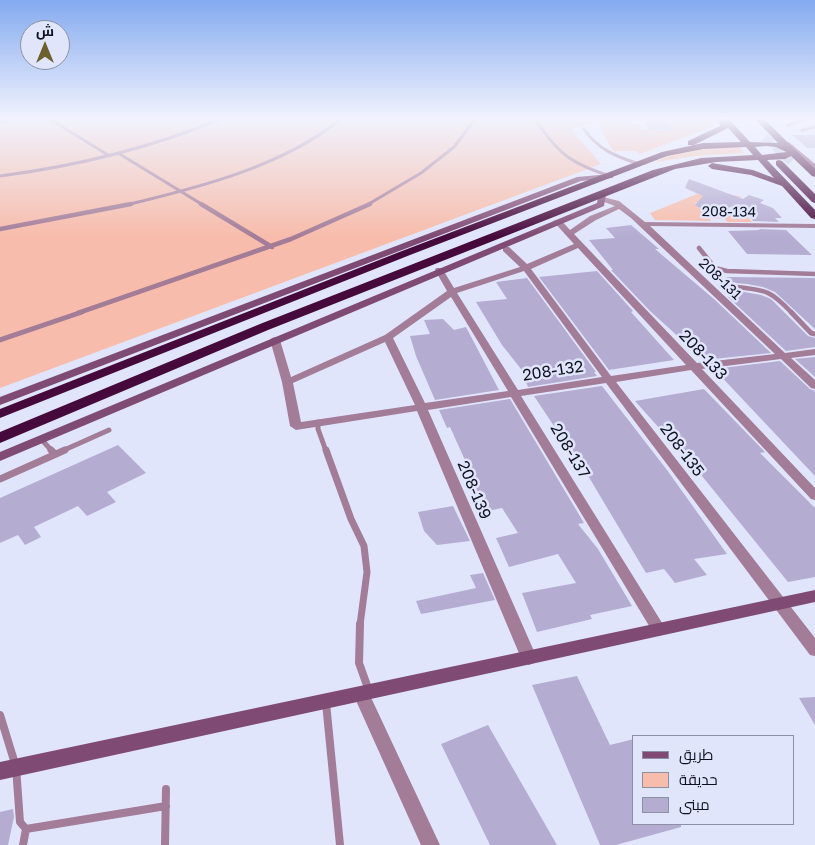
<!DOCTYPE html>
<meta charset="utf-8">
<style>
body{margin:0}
#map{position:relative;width:815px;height:845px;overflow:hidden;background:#e0e5fc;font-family:"Golos Text",Cairo,sans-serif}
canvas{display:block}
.legend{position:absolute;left:632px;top:735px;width:162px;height:90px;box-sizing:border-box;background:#e0e5fc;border:1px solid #8c90a3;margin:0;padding:6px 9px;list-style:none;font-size:15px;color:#0f111e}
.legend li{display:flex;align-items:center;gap:10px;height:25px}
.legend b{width:25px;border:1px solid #8c90a3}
.north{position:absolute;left:20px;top:20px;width:50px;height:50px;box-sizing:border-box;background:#e0e5fc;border:1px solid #8c90a3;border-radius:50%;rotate:0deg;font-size:14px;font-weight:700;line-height:20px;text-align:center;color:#0f111e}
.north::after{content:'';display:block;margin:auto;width:18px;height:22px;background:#6c602d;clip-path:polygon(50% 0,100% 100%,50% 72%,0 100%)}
</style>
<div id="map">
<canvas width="815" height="845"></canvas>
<ul class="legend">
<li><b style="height:6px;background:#7f4a73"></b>طريق</li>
<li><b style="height:14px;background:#f7bcab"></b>حديقة</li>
<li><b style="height:14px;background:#b5acd2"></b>مبنى</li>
</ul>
<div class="north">ش</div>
</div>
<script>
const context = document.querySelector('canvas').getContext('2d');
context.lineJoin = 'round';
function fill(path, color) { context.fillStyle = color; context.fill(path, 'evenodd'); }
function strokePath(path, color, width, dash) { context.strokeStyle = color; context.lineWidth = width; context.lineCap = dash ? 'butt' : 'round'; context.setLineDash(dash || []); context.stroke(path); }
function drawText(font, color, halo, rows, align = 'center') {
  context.font = font + ' "Golos Text",sans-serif'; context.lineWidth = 5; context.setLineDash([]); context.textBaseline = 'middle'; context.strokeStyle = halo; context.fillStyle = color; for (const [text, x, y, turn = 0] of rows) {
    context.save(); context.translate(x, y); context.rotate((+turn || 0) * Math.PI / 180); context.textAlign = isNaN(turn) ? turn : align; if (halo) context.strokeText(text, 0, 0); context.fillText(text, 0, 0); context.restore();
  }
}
const green = new Path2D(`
 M0,118h591l4,4 -24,7 30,35 -601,224z
 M595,118h33l4,6h7c10,10 21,6 33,3l-4,-8h41l5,7 -74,28 -4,-3h-23z
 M739,147l5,6 -49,3 -39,6c24,-16 55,-14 83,-15z
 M697,194l18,5 19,-4 8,2 -9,2 4,4 -3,1 -28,-5 -11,4c15,19 30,11 50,11l7,8h-25l-2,-3 -16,-1 2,3 -56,-1 -5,-7z`);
const building = new Path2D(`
 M642,118h24l8,11 -25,1z
 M792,135h23v13h-8z
 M689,179l54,20 6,-4 15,5 -4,3 13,5 9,10h-7l4,4 -26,-1 -14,-17 -30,11 -2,-3 -12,-7 8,-9 -18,-8z
 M631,225l28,24h-4l59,50 57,54 -67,7 -54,-49 -39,-41h2l-24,-30 26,-2 -9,-10z
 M759,229l27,1 26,25 -65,-1 -19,-23 32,-1z
 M597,271l36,40 -2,1 43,48 -65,10 -70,-93z
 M726,277l89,1v51l-40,-37 -12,-5 -16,-3 -12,-1 -3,5z
 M527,278l69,94h-2l3,4 -69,11 -7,-18 -19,-24 -26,-43 31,-3 -11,-17z
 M733,290l28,5 10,4 37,37 7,2v9l-29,4 -58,-54 9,-1z
 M443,319l11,11 12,-3 33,63 -64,10 -19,-44 -6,-20 20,-2 -6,-14z
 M815,357v20l-20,-18z
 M780,361l30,28 5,2v85l-101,-107z
 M602,386l65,84 60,84 -33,5 13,16 -32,8 -11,-14 -18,4 -84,-141h-4l-24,-36z
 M704,389l61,63 -5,1 55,55v69l-27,5 -86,-106 -67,-75z
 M510,399l74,124 -6,1 20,25 34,57 -42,9 2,4 -55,13 -15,-39 54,-10 -18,-29 -49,13 -13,-29 22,-5 -16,-25 -14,3 -22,-41 3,-1 -19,-42 -3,1 -8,-18z
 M118,445l28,28 -39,19 9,10 -29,14 -9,-10 -44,21 7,10 -16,8 -7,-10 -18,8v-45z
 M453,506l17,35 -33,4 -13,-14 -6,-19z
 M483,573l12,27 -74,14 -5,-13 60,-13 -6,-13z
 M577,676l33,69 24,-6v85h47v3l-65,18h-16l-68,-160z
 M815,697v28l-16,-27z
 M488,725l69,120h-67l-49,-101z
 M13,809l1,8 -6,28h-8v-33z`);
const highwayTunnel = new Path2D(`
 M765,137l28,26`);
const laneFar4 = new Path2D(`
 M48,118l60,37
 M534,118c24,35 35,45 76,58
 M0,122l25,-4
 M788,125l22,-7
 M584,129c13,20 33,28 55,35
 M802,130l13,-3
 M118,153l85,52
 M0,176c77,-10 151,-28 223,-58
 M126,205c71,-17 159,-39 216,-87
 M367,205l54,-32 33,-26 22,-29`);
const laneFar3 = new Path2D(`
 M201,204l71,43
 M0,229l131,-25
 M699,248l16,20 12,3 88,3
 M736,287c31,3 35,4 56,26
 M78,313l213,-74 79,-35`);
const laneFar2 = new Path2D(`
 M791,312l20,21 4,1
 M0,340l82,-28
 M318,422v7l8,22
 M41,439l11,12
 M62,451l47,-21`);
const laneFar1 = new Path2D(`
 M51,450l4,4
 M326,450l25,69 13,27 3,26 -7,53
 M0,479l65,-29`);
const lane = new Path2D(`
 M360,624l-1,39 10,28
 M326,703l14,142
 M0,715l16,52 4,55 6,7 140,-23
 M23,845l3,-16
 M165,845l1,-56`);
const street = new Path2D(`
 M599,196l20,5 26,21 170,2v4l-165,-2 135,127 30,-4v6l-24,3 24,22v9l-4,-1 -30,-29 -79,10 113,119v12l-4,-1 -120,-129 -75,12 199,256v18l-5,-1 -204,-272 -85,13 143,230 2,4 -2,4 -5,2 -5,-2 -143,-237 -83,13 109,248 -3,5 -5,2 -5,-2 -3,-5 -104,-247 -121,19 -6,-4 -8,-44 -12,-42 2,-2 3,-1 5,3 11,37 94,-42 62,-44 -12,-21 1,-2h6l12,20 66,-21 -17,-16v-4h6l18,17 47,-20 -21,-23 7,-2 10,11 20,-14 25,-10 -16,-6zM619,209l12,9 144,136 -78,9 -123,-129 22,-14zM578,248l108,117 -75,11 -80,-107zM524,271l78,106 -84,13 -61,-97zM451,297l57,94 -83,12 -32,-65zM385,342l30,63 -114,17 -8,-39z
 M361,687l6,2 73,156h-19l-68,-151 2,-5z`);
const secondary = new Path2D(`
 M785,142h4l26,22v6l-30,-26z
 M610,174h3v4l-32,3 -581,224v-8l577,-220z
 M599,192l7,2 -2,12 -604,255v-9l597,-249z
 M815,590v12l-815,178v-18z`);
const highway = new Path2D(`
 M718,118h10l22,24 28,1 -24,-25h9l52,51v8l-3,-1 -21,-20 -6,3 -18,1 48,50v9l-4,-1 -29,-32 -31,-11 -39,-6 -4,-3 4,-3 41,7 21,8 -16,-18 -42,2 -41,7 -407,161 -268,113v-11l260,-108 393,-154 48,-12 52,-3 -7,-8 -43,2 -36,7 -257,99 -410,163v-9l402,-158 260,-99 41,-9 38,-1 -13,-14 -34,17h-6v-4l32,-15zM766,146l10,1 10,5 -24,3 -7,-8z
 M779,160l3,1 33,33v9l-3,-1 -36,-37v-4z`);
const farStreetnames = [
 ["208-134",729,212,1],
 ["208-131",720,279,44]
];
const streetNames = [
 ["208-133",703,355,47],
 ["208-132",553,371,-9],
 ["208-135",682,450,53],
 ["208-137",570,451,59],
 ["208-139",474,490,67]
];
fill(green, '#f7bcab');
fill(building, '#b5acd2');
strokePath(highwayTunnel, '#c1c5db', 9, [9, 4.5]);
strokePath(laneFar4, '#a37c98', 3);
strokePath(laneFar3, '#a37c98', 4.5);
strokePath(laneFar2, '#a37c98', 5);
strokePath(laneFar1, '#a37c98', 7);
strokePath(lane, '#a37c98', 8);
fill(street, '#a37c98');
fill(secondary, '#7f4a73');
fill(highway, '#46093c');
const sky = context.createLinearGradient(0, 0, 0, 237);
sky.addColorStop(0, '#84aaef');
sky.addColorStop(0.5, '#f1f3fe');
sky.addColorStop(1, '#f1f3fe00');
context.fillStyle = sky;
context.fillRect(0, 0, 815, 237);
drawText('14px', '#0f111e', '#e0e5fc', farStreetnames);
drawText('16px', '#0f111e', '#e0e5fc', streetNames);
</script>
